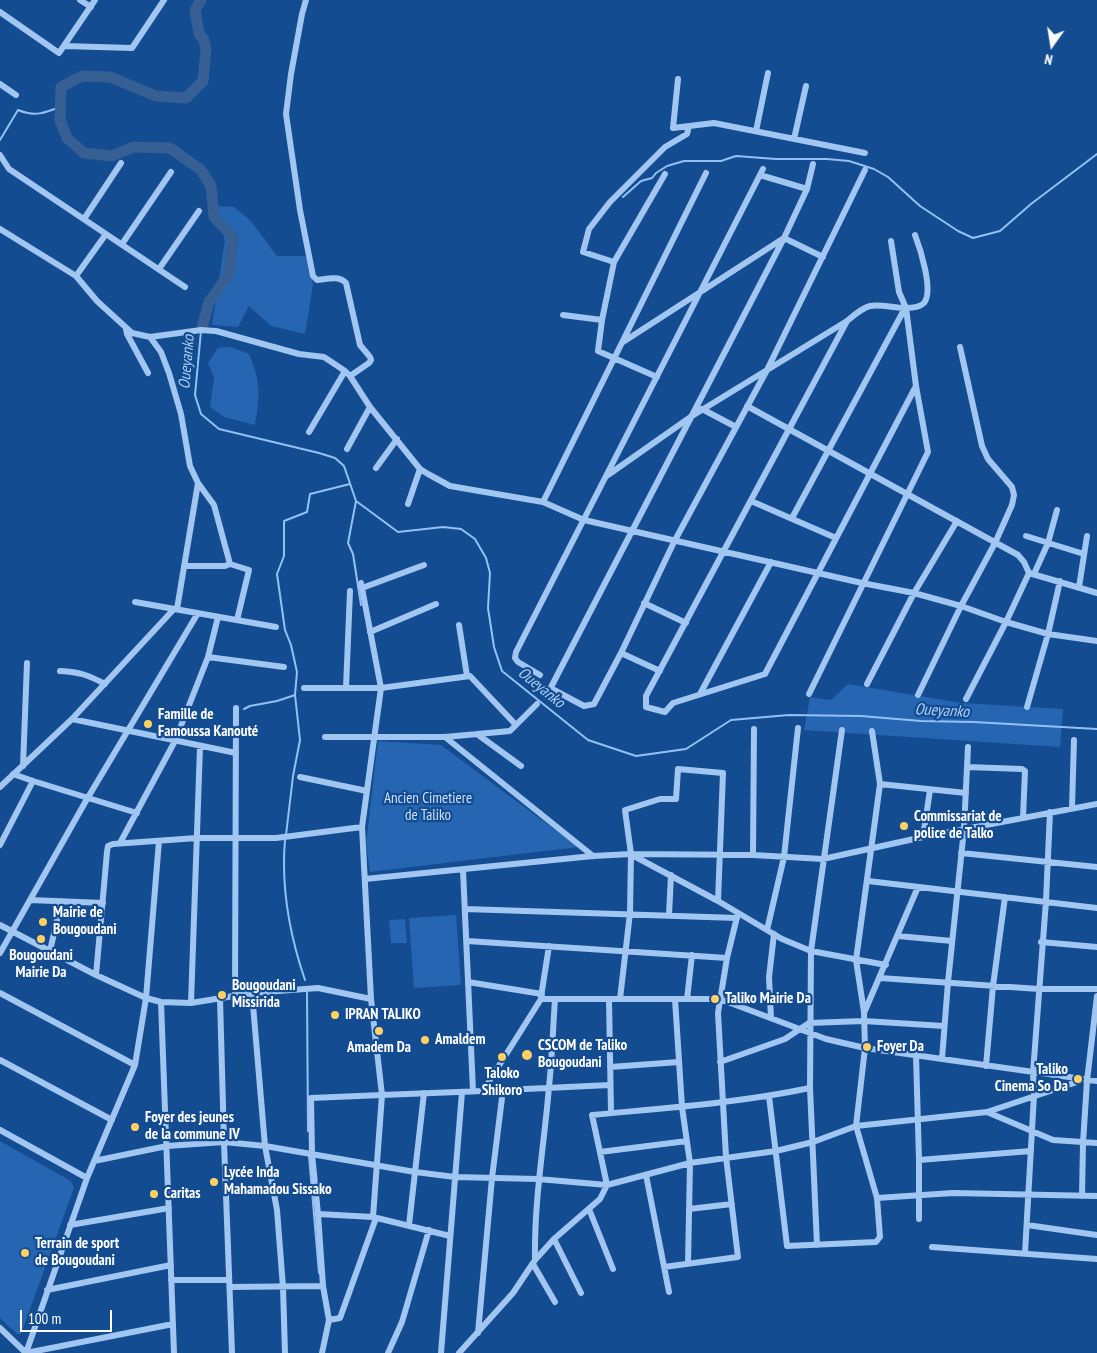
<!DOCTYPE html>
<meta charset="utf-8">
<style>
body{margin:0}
#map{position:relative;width:1097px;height:1353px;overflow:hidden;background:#144c92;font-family:"PT Sans Narrow",sans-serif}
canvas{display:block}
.north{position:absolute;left:1027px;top:20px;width:50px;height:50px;-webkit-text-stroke:4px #144c92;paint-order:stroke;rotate:193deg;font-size:14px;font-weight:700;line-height:20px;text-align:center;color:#fff}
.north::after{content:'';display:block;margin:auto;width:18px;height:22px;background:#fff;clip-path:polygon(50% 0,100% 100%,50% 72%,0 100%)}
.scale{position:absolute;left:20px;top:1310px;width:92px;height:22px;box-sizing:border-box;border:2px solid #fff;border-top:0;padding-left:6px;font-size:15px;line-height:18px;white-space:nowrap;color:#fff;-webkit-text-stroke:4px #144c92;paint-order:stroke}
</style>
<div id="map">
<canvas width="1097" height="1353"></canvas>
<div class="north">N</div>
<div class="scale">100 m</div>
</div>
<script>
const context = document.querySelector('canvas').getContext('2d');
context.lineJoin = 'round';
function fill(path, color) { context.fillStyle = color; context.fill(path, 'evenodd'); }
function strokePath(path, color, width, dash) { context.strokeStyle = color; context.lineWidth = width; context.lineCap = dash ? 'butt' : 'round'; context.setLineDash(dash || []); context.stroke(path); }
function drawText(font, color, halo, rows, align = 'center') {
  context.font = font + ' "PT Sans Narrow",sans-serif'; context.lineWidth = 4.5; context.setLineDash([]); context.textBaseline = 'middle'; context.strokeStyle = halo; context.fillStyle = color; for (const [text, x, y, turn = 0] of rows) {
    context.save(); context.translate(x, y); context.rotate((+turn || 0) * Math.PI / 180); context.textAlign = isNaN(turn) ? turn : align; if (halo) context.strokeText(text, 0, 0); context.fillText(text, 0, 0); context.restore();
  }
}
const green = new Path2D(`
 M214,206l20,1 16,13 27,36h29l7,28 -8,50 -34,-8 -22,-20 -11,21 -26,-2 13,-85z
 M231,347l18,7c12,29 11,41 6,71l-31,-8 -14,-10 4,-29 -6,-15 10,-15z
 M848,684l113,19 102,6 -3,38 -256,-17 6,-33 21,3z
 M378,741l63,4 137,102 -208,25 -4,-28z
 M456,915l5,70 -47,3 -5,-70z
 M405,919l2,24h-16l-2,-23z
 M0,1141l71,40 3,7 -53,146h-4l-17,-16z`);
const stream = new Path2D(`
 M0,140l18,-30c16,7 27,3 42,-3
 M623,197l18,-16 11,-3 4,-5 11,-7 17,-5h37l15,-5 40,3h51l22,2 25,8 14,8 32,29 38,25 15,7 27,-7 31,-27 66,-50
 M201,331l-6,64 6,19 18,15 100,24 16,5 9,8 12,35 42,31 45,-5 18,2 14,10 11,19 4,15 -2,35 6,39 8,24 86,69 48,16 50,-7 45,-29 58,-5 72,1 60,5 53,1 123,7
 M356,501l-8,42 5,11 8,51
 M244,709l6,-3 27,-5 18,-6
 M286,835l7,-59 7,-36 -5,-45 2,-23 -6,-27 -6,-15 -8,-56 7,-18v-35l23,-9 3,-18 40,-10
 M285,840c-4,46 5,96 20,140
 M307,991l1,140
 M309,1156l10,117`);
const river = new Path2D(`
 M201,0l-6,10 4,24 5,6 2,10 -3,31 -17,17 -30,-2 -46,-19 -28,-1 -21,11 -1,33 7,18 17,15 28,3 21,-9 37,1 31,22 10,16 3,31 19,20 -4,37 -20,28 -7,26`);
const minor = new Path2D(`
 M80,0l11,7
 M306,0l-4,14 -11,60 -5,40 14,96 13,66 4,4c10,-1 22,-5 29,3l14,62 10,12 1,3 -2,3 -19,13
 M0,12l59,41 36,-53
 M64,46l68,2 32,-48
 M678,79l-5,49 41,-5 151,30
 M0,84l16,11
 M756,131l12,-58
 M794,139l12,-53
 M0,155l9,14 176,118
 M760,175l47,14
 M84,219l37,-56
 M0,229l76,47 21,25 35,32 18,4 51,-7 15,1 83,23 25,3 21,14 5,5 20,31 50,62 8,5 22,12 93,16 41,18 278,63 52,10 47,13 45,16 42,12 49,7
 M122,244l49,-72
 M614,262l-31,-10 6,-23 21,-27 55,-55 22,-13 2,-8
 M159,269l40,-58
 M76,276l30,-42
 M563,315l39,5
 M847,321l-201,375v11l19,5 8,-9 92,-29 151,-288
 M126,329l1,5 21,39
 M150,337l11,15 8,21 12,41 9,52 8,17 16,22 16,59 19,6 -12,50
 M623,342l161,-104 39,19
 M657,377l-59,-26 4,-31 12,-58 51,-88
 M747,406l271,149 6,7 5,11 -23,49 -40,77
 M702,409l34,18
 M309,432l36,-61
 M347,449l23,-42
 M376,468l21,-29
 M608,475l84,-59 155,-95c7,-6 15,-13 23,-15 11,-2 24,2 36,2 5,0 14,-1 18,-5 10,-12 -4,-55 -9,-68
 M751,501l85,37
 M543,502l163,-329
 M408,504l12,-35
 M792,518l113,-210
 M1026,536l58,18
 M184,566h41l5,-2
 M1029,573l68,20
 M1034,574l14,-31 9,-33
 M361,583l20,105 -19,139 9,172 11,96 101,-4 58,-92h179l106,40 39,9 232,33
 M1079,587l8,-51
 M362,588l62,-23
 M135,602l141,25
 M644,603l42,20
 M177,609l21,-126
 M459,625l8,51
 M370,632l66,-28
 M621,653l53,-111 93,-172 98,-200
 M208,657l76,10
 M60,671c20,1 28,4 45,13
 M540,675l-22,-13 -3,-4 1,-6 247,-483
 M867,684l47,-91 43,-72
 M304,688h77l89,-12 46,49
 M346,688l4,-97
 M554,690l30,16 10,-2 27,-51 39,18
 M549,691l235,-453 23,-49 6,-25
 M700,694l71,-132
 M809,694l119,-242 -12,-66 -10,-78 -7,-16 -8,-51
 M918,695l43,-89 34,-63 17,-38 2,-10 -2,-8 -24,-28 -6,-13 -22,-99
 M1027,707l21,-73 12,-53
 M72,719l164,34
 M477,734l44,32
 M325,737h120l65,-6 27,-27
 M445,737l148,119
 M23,766l4,-103
 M967,767l55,2 3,2 -2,47
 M13,774l20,7 104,32
 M300,777l67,14
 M880,784l86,9
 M0,787l72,-68 102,-110
 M1072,808l2,-68
 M923,837l7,-47
 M120,843l55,-102 33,-84 10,-40
 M0,845l33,-64
 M961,853l136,14
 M632,855l86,46 64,38 29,12 75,14
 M753,855l1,-126
 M463,870l10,221
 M365,879l228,-23 38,-2 122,1 70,4 100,-22 174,-33
 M868,881l229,27
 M30,900l73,3
 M465,909l272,9
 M669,915l2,-40
 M0,925l96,50 50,23 15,4 30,1 61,-10 66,-5 53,11
 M767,930l17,-73 14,-129
 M898,936l54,5
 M467,941l260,17
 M1041,942l56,5
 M50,951l11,-49
 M0,953l87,-154 111,-186
 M96,975l11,-123 1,-6 5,-2 84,-6h79l86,-11
 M880,978l159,11h58
 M468,982l74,12
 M0,993l135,72
 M252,993l13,153 12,64 6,77 2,66
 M235,996l1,-288
 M541,997l8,-51
 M220,998l4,144 8,211
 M609,999l2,114
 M620,999l10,-86 1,-59 -6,-44 35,-11h16l2,-30 45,4 -5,128
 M675,999l7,108 8,56 -2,101
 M687,999l5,-44
 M161,1002l13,351
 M191,1003l9,-256
 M864,1012l-8,-52 24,-176 -8,-53
 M771,1018l-2,-41 5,-43
 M916,1055l3,105v59
 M942,1059l6,-77 16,-153 4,-82
 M0,1060l112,60
 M720,1062l65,-23 24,-16 55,-2 80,5
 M986,1066l7,-80 12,-89
 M610,1067l69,-5
 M483,1091l127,-6
 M769,1096l18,150 89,-4 4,-5 -3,-39 -21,-72 9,-78 -1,-35 54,-126
 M987,1112l66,28 44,3
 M0,1130l87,48
 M600,1152l87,-11
 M919,1160l112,-9
 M94,1161l73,-15 57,-4 41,4 150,26 40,5 83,2 69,6 83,-22 86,-12 37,-9 43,-16 131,-14 93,-31
 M646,1175l23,117
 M1082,1196l1,-53 4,-62 10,-85
 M877,1198l76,-5 144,3
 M589,1209l24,60
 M689,1209l43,-5
 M318,1214l55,3 77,19
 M70,1225l99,-17
 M409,1225l15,-132
 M1027,1225l70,10
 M554,1239l27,54
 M817,1245l-7,-157 1,-137 31,-221
 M932,1247l165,12
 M1025,1253l9,-158 -1,-22 13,-172 4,-89
 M535,1260c-1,-60 9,-114 14,-173 3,-29 4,-59 6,-88
 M533,1264l22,38
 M664,1267l74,-10 -12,-100 -8,-144 9,-55 11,-45
 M171,1280h58
 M230,1287l93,-1
 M47,1290l124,-25
 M329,1320l11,-2 36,-100
 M0,1328l26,25 147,-29
 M478,1333l14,-155 11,-88
 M26,1353l61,-175 48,-113 11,-67 13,-157
 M322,1353l7,-33 -6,-34 -5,-72 -6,-60 -1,-56 71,-3 -9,122
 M388,1353l14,-31 27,-92
 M441,1353l21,-261
 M459,1353l54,-60 22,-33 19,-21 46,-40 7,-14 -15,-70c73,-7 146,-12 218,-27`);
const markers = [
 [148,724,5,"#ffd162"],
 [904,826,5,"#ffd162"],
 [43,922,5,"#ffd162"],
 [41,939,5,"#ffd162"],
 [222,995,5,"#ffd162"],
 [715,999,5,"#ffd162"],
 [335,1015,5,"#ffd162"],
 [379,1031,5,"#ffd162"],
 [425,1040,5,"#ffd162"],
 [867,1047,5,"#ffd162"],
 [527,1055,6,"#ffd162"],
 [502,1057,5,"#ffd162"],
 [1078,1079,5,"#ffd162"],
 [135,1127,5,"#ffd162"],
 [214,1182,5,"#ffd162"],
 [154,1194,5,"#ffd162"],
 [25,1253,5,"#ffd162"]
];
const poiNames = [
 ["Famille de",158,715],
 ["Famoussa Kanouté",158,732],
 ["Commissariat de",914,817],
 ["police de Talko",914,834],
 ["Mairie de",53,913],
 ["Bougoudani",53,930],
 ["Bougoudani",41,956,"center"],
 ["Mairie Da",41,973,"center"],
 ["Bougoudani",232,986],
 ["Missirida",232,1003],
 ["Taliko Mairie Da",725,999],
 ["IPRAN TALIKO",345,1015],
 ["Amaldem",435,1040],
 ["CSCOM de Taliko",538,1046],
 ["Bougoudani",538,1063],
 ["Foyer Da",877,1047],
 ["Amadem Da",379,1048,"center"],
 ["Taliko",1068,1070,"right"],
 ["Cinema So Da",1068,1087,"right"],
 ["Taloko",502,1074,"center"],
 ["Shikoro",502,1091,"center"],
 ["Foyer des jeunes",145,1118],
 ["de la commune IV",145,1135],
 ["Lycée Inda",224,1173],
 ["Mahamadou Sissako",224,1190],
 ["Caritas",164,1194],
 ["Terrain de sport",35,1244],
 ["de Bougoudani",35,1261]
];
const parkNames = [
 ["Ancien Cimetiere",428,799],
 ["de Taliko",428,816]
];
const waterNames = [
 ["Oueyanko",187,362,-85],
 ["Oueyanko",541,688,39],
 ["Oueyanko",942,711,3]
];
fill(green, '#2565b1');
strokePath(stream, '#93c1f5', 2);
strokePath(river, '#365f93', 11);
strokePath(minor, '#a1c6f2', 6);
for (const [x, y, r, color] of markers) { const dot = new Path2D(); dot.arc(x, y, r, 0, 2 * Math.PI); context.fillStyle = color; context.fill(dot); strokePath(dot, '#144c92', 2); }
drawText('bold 15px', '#fff', '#144c92', poiNames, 'left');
drawText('15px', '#c8e0fc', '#144c92', parkNames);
drawText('italic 16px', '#add0f9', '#144c92', waterNames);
</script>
